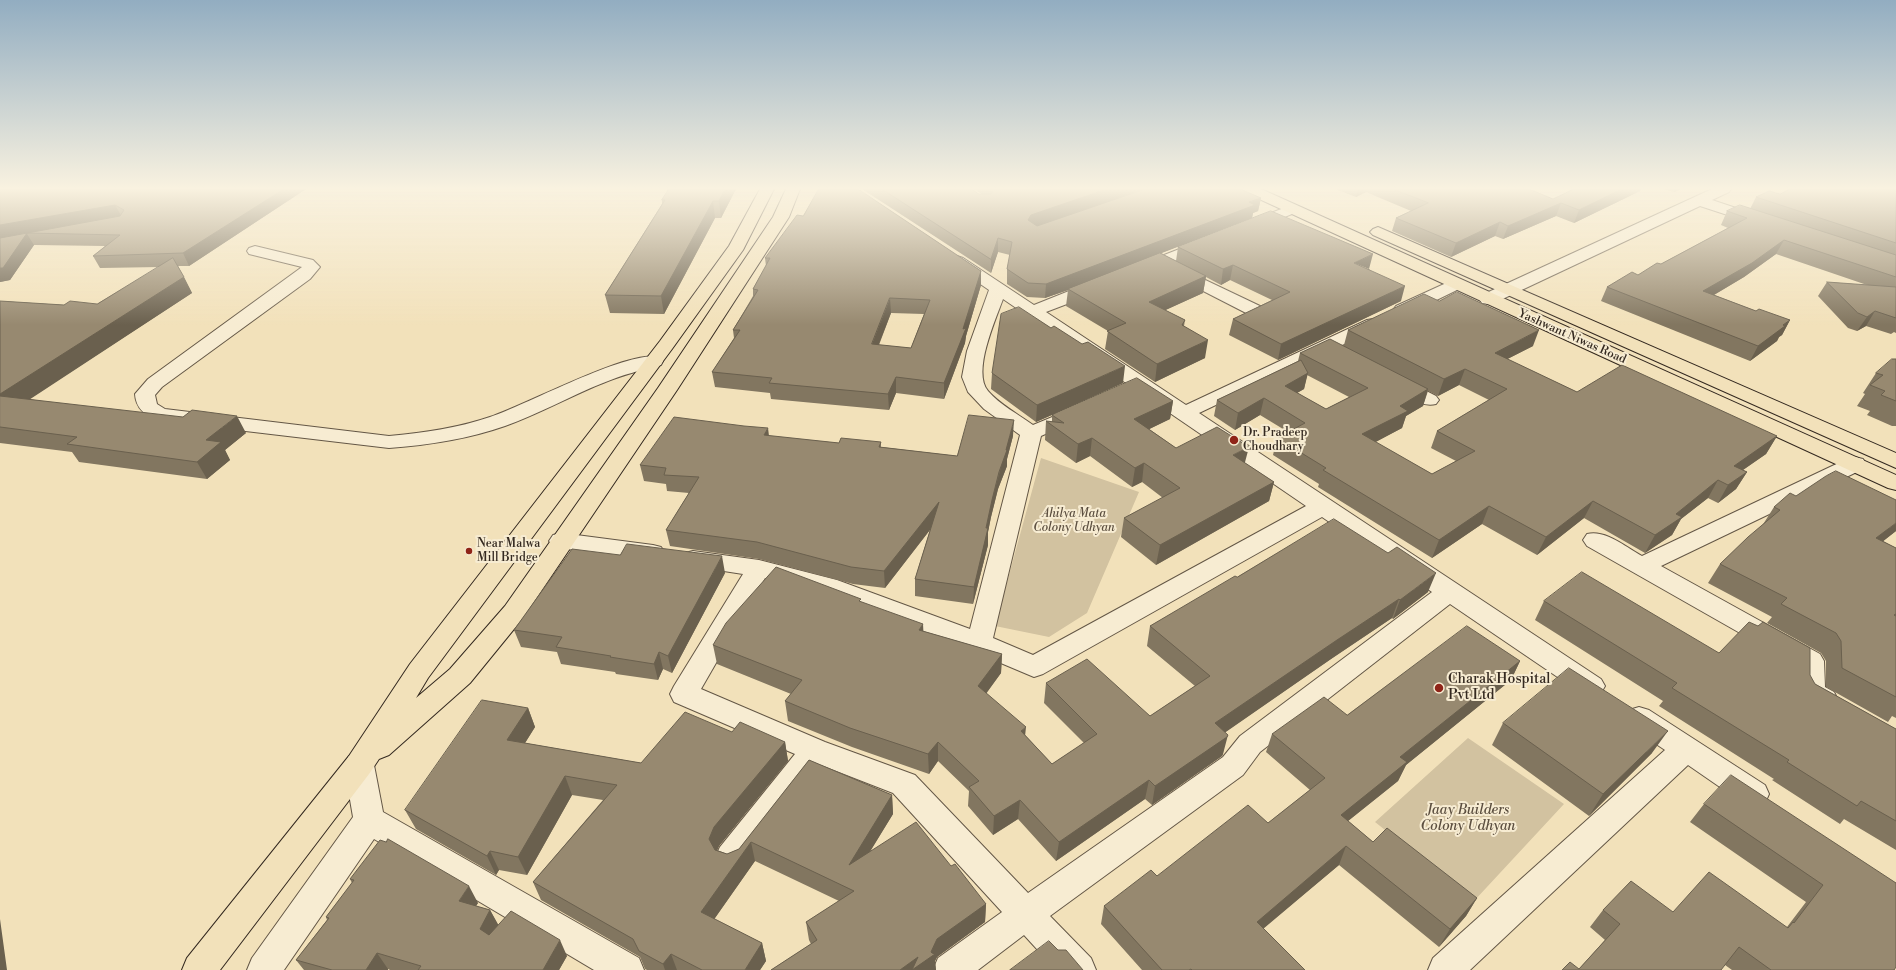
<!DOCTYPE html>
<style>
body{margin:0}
canvas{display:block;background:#f2e1ba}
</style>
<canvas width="1896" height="970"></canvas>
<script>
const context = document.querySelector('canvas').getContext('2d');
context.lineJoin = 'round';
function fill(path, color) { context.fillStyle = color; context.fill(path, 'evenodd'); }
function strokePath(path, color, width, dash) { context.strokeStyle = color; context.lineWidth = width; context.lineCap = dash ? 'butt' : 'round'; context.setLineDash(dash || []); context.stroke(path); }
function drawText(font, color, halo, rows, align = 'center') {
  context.font = font + ' "Libre Bodoni",serif'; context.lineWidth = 4; context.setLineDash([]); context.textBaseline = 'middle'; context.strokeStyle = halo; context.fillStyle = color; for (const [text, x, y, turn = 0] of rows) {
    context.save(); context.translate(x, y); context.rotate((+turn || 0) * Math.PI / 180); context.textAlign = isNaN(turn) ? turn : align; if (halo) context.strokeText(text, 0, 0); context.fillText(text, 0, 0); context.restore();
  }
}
const green = new Path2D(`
 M1041,458l98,34 -52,121 -38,24 -54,-11z
 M1468,738l96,66 -90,97 -99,-79z`);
const minor = new Path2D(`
 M1712,189h19l-2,3 -17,8 51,17 3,3 -3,3 -5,2 -58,-19 -206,97 -6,1 -6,-1 -3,-4 3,-4z
 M1292,205l5,1 2,3 -2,3 -45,18 -5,-2 -3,-3 3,-3z
 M1205,239l6,2 2,3 -2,3 -63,25 -6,2 -6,-2 -2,-3 2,-3z
 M255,246l58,14 7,7 -10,12 -148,108 -7,8 2,9 8,5 224,27c34,-3 69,-8 101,-19 37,-12 138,-68 171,-60l2,4 -2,4c-20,5 -39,10 -58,18 -33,13 -64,31 -98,43 -37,13 -77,19 -116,22l-228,-27c-14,-4 -25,-11 -26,-27l13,-15 154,-112 -53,-13 -2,-3 2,-3z
 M957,256l6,2 71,47 55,-22 6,-1 6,1 2,4 -2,4 -55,21 140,93 181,-85 6,-1 6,1 3,4 -3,4 -39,18 10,5 2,4 -2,4 -7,2 -18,-8 -126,60 402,266 4,7 -4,7 -10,4 -10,-4 -131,-89 -190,148 -17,23 -193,141 41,42 5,12h-40l-32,-35 -46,35h-45l5,-12 64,-46 -109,-119 -72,-28 -79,102 -11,4 -11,-4 -5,-10 5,-10 75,-93 -121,-52 -4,-8 4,-8 69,-112 -58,-9 -4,-6 4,-6 8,-2 66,9 78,20 133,49 50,-194 -36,-26 -16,-17 -6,-15 5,-26 22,-61 -38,-26 -2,-3 2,-3zM1003,299l303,207 -273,149 -40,-17 48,-202 40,-18 3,-4 -3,-4 -7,-2 -41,17c-15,-11 -33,-20 -45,-34 -16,-19 7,-70 15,-92zM1322,517l110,75 -192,144 -17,21 -195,136 -113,-118 -90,-33 -124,-53 64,-111 65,18 140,54 64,27 9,-3z
 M1178,267l84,40 3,4 -3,4 -6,1 -6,-1 -78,-40 -2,-3 2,-3z
 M1455,279l6,1 2,4 -2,4 -53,26 -6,1 -6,-1 -3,-4 3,-4z
 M1398,378l7,2 31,16 3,4 -3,4c-15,4 -31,-9 -45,-16l-3,-4 3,-4z
 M1855,457l8,2 3,5 -3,5 -202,97 159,88 4,7 1,26 9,5 4,8 -4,8 -10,3c-30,-10 -27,-16 -26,-45l-211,-120 -4,-6 4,-6c18,-5 39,13 55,22l205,-97z
 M561,533l92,12 8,2 4,6 -4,6 -8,2 -100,-14 -4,-6 4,-6z
 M1639,707l10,3 116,75 4,9 -4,9 -11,4 -11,-4 -55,-38 -218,205h-42l5,-12 232,-208 -36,-24 -4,-8 4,-8z
 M359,753l10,3 5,9 9,47 256,146 5,12h-50l-220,-131 -90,131h-37l5,-12 101,-141 -9,-52 5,-9z`);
const major = new Path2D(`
 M760,189h14l-31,61 -71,99 -244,329 -12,20 34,-29 55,-63 153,-218 115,-171 13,-28h14l-11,28 -112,173 -154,228 -53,65 -81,72 -10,4 -10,15 -149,196h-38l5,-12 162,-202 61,-92 250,-323 69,-95z
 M1242,189h19l635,286v15l-8,-2 -644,-296z
 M1378,227l518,226v15l-523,-233 -3,-3 3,-3z`);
const wall = new Path2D(`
 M0,189h306l-117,77h-11l14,27 -163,106 217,34 -21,17 5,10 -23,19 -128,-17 -7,-10 -72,-9v-142l64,4 33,-1 63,-37 -60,1 -7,-12 12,-10 -71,-1 -24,35 -10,2z
 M669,189h67l-15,29h-6l-51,96 -54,-1 -5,-18 57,-91v-4z
 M862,189h282l117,9 -3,13 -5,2 -1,5 -91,35 15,8 2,-14 191,22 32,32 -123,59 -49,-25 4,-16 39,-19 -42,-20 -9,5 -15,-8 -3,16 -38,17 20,10 -1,6 21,32 -50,24 -50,-33 3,-18 -42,-25 2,-16 -23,8 -18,-1 -20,-13v-15l3,-14 -12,-3 -7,21zM972,189l3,1 7,4h-3z
 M1335,189h194l24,10 87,-8 -66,32 -18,-7 -53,23 -8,-3 -44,21 -59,-26 4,-13 15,-7 -45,-19 -10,5z
 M1664,189h17l-7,3z
 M1896,189v144l-2,-1 -3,2 -25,-8 -9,5 -9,-3 -30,-32 9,-14 40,3 -91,-31 -32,23 -30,18 42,16 34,9 -8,15 -3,2 -2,4 -27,20 -149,-60 6,-14 31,-12 23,-11 67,-36 -7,-3 6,-14 23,-2 6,-12 24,-3z
 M803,216l178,55v14l-15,51 -1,7 -21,56 -48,-6 -7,17 -118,-11 -1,-6 -55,-6 -3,-15 22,-34 -1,-8 20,-34v-7l13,-23 -1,-8zM891,313l33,1 -13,34 -32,-3z
 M1348,330l185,16 -26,13 70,33 200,44 -11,18 -23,16 4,2 -11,17 -18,14 -10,-5 -27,21 -9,16 -27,18 -61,-35 -47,37 -55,-31 -50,34 -114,-71 1,-3 -46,-29 4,-17 11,-6 -28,-17 -25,15 -21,-14 3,-16 81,-39 2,-8 44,-8zM1307,375l42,22 -23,12 -29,-16 7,-4zM1459,385l30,15 -52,31 -6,17 25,13 -24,13 -57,-32 27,-14 4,-12 17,-10 5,-15 10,5z
 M1896,359v67h-4l-25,-11 3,-4 -13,-5 8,-12 -2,-1 13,-20z
 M992,373l131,10 -69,31 119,-13 -3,18 -21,10 27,19 69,15 29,19 -5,19 -113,64 -35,-28 3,-19 39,-20 -21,-16 -10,5 -42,-31 -14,7 -31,-23 1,-19 6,1v-7l-16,7 -45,-33z
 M769,436l70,7 42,-1v5l76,9 56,-20 -6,23v7l-9,23 -7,28 -3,15v13l-15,59 -58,-8v-17l15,-49 -45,58 -32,-4 -94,-25 -89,-13 -4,-16 23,-37 -22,-2 -1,-7 -22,-3 -4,-16z
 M1796,496l100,35 -13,10 13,7v170l-4,-2 -4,6 -62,-35v-26l-5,-8 -54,-30 5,-6 -64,-34 12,-19 42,-38 12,-19z
 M725,573l-53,100 -9,-4 -5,11 -42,-6 -1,-2 -54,-8 -4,-12 -36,-5 -7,-17z
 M1237,577l191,15 -35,27 -1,-1 -61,41 -106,73 -2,22 -1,2 -70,49 -7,-6 -89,62 -38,-42 -25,16 -25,-29 1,-15 -31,-30 -9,13 -77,-27 -64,-26 -3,-20 6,-7 -74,-30 -4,-19 148,-43 62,29 79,23 -1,19 -15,20 39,42 27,29 32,-21 -40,-40 2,-20 104,33 45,-30 -48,-40 3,-20z
 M1544,601l175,52 96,31 81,45v121l-52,-31 -4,5 -68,-44 2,-1 -115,-73 4,-5 -128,-81z
 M1520,661l-9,19 -105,85 -8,16 -50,40 25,21 104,56 -11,18 -27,31 -100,-82 -76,63 42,42h-163l-41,-46 3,-18 53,-30 111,-53 42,-33 -44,-38 6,-18 75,-19z
 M528,708l7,19 -10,16 116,20 91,-31 53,10 3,19 -69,85 -2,4 10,4 12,-5 70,-89 83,35 1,19 -23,37 81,15 35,38 -1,18 -48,35 -2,4 1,9h-165l40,-26 -2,-4 -3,-18 33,-21 -84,-40 -41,58 48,24 4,18 -6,9h-113l-2,-1 -5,-12 -99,-57 -8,-18 70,-82 -31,-5 -45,80 -28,-5 -3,5 -80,-46 -11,-19z
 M1503,723l149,30 -63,63 -97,-71z
 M1704,804l192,79 -2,87h-162l-7,-5 -146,4 26,-29 -15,-13 13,-17 70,2 114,15 19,-25 -116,-80z
 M350,879l128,24 -2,3 14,4 8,15 69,31 -8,14h-169l-2,-1v1h-84l-8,-10 31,-40 -1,-3 26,-34z`);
const shadedWall = new Path2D(`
 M284,189h22l-117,77 -6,-13z
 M725,189h11l-15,29 -2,-17z
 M1107,189h37l-113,40 -3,-9 3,-5z
 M1358,189h9l-1,3 -10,5z
 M1622,189h19l-1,2 -66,32 5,-13z
 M1675,189h6l-7,3z
 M1261,198l-3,13 -5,2 -1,5 -183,71h-1v1l-23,8 1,-14z
 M713,201l2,17 -51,96 -3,-18z
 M1561,203l-5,13 -53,23 5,-13z
 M115,205l7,12 -95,17 7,11 -24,35 -10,2v-57z
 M1500,222l-5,14 -44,21 5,-14z
 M998,238v14l-7,21v-14z
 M1784,240l-8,14 -32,23 -49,29 8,-15z
 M1373,254l-4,15 -15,-6z
 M1233,265l-3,15 -9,5 2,-16z
 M981,271v14l-15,51 -1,7 -21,56v-16l19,-54z
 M1206,276l-3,17 -57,26 3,-17z
 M184,277l8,16 -183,120 -9,-14v-5z
 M1405,286l-4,15 -123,59 3,-16z
 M890,298l1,15 -18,46 -1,-15z
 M1875,311l-9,15 -9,5 10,-14z
 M1790,320l-8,15 -3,2 -2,4 -27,20 8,-15z
 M1539,330l-6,16 -45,23 7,-16z
 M1208,340l-3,18 -50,24 2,-18z
 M1125,366l-2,17 -87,39 1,-17z
 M1465,369l-6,16 -21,11 6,-17z
 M1308,373l-4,16 -23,13 4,-16z
 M896,377v16l-7,17 -1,-16z
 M1428,389l-5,17 -17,10 -4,12 -45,24 5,-18 38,-28z
 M1264,398l-4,17 -25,15 3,-17z
 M1173,401l-3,18 -39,19 3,-19z
 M237,416l9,17 -21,17 5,10 -23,19 -10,-17 9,-22z
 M1014,420l-1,16 -6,23v7l-9,23 -7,28 -3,15v13l-15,59 1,-17 18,-87z
 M768,428l2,16 -6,-9z
 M1777,436l-11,18 -42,29 10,-17z
 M1092,438l-2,18 -14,7 2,-19z
 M1249,447l-5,19 -11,-11z
 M1144,463l-2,19 -10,5 3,-19z
 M1747,472l-11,17 -18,14 10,-18z
 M1718,480l-10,18 -27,21 -9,16 -27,18 10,-18 21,-21z
 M1274,482l-5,19 -113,64 4,-20z
 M1593,501l-9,17 -47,37 9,-18z
 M939,502v16l-54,70 -1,-17z
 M1489,506l-7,18 -50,34 7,-18z
 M1896,523v8l-34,27 14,-20z
 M722,556l3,17 -53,100 -4,-17z
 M1436,573l-8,19 -35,27 7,-19z
 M1399,599l-7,19 -61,41 -121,84 5,-20 122,-83z
 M923,624l1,19 -5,-13z
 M659,652l4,17 -5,11 -4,-16z
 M1002,654l-1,19 -23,32v-19z
 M1520,661l-9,19 -105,85 -8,16 -65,52 8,-18 59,-58z
 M528,708l7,19 -20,32 -8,-19z
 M1026,727l-2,19 -3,-15z
 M1668,731l-16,22 -63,63 14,-22z
 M1228,735l-5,19 -1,2 -70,49 3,-19z
 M785,742l3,19 -69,85 -5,12 -5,-19 5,-12z
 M938,742v19l-9,13 -1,-20z
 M565,776l7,19 -45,80 -9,-18z
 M1149,780l-4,19 -89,62 3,-19z
 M892,795l1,19 -42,69 -2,-18z
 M1020,800l-2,19 -25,16 1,-19z
 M751,842l4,19 -49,70 -5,-19z
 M1346,846l-7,19 -89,75 7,-18z
 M490,851l9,19 -3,5 -9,-19z
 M469,886l9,17 -10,15 -9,-17z
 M1477,898l-11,18 -27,31 11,-18z
 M986,904l-1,18 -48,35 -2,4 1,9h-36l18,-13 13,-5 6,-13z
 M490,910l9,16 -11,19 -8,-16z
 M0,919l7,51h-7z
 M560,940l7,16 -8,14h-16z
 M762,943l4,18 -6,9h-15z
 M377,953l11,16v1h-22z
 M671,954l6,16h-12l-2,-6z`);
const building = new Path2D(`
 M0,189h284l-101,64 -90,3 27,-21 -93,-2 -24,35h-3v-30l120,-22 4,-6 -9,-5 -115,20z
 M669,189h56l-6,12h-6l-52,95 -56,-1 60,-95h-3z
 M819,189h39l123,82 -18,58 3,-1 -22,55 -48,-6 -8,17 -119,-11 3,-5 -60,-6 28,-42h-7l25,-40 -5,-1 17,-31h-5l32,-43 6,1zM890,298l40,2 -19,48 -39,-4z
 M882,189h89l8,5h12l2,-4 -1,-1h115l-76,26 -3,5 9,6 108,-37h95l21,9 -12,4 6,3 -209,79 -18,-1 -21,-14 5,-27 -14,-4 -7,21z
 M1393,189h136l24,10 21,-10h48l-43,21 -18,-7 -53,23 -8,-4 -44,21 -60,-25 32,-15z
 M1790,189h106v54l-140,-46 13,-6 11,3z
 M1740,205l156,50v22l-112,-37 -32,23 -49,28 53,20 3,-2 31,11 -7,5 2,1 -27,20 -151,-59 25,-15 6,3 19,-12 4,1 86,-46 -20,-7z
 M1271,211l102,43 -19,9 51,23 -124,58 -48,-25 57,-27 -57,-27 -10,4 -45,-22z
 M1160,253l46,23 -57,26 36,18 -3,5 26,15 -51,24 -50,-33 19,-8 -58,-34z
 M173,258l11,19 -184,117v-93l64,4 6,-4 27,3z
 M1827,282l69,5v31l-21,-7 -8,6 -9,-4z
 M1457,292l82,38 -44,23 82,39 45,-27 155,71 -43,30 13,6 -19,13 -10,-5 -42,34 6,3 -27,18 -62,-34 -47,36 -57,-31 -50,34 -116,-70 3,-2 -49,-30 28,-15 -41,-25 -26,15 -21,-13 84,-40 7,13 -23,13 41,23 42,-21 -68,-35 30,-14 98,50 -28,17 8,5 -46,23 70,40 43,-23 -38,-20 70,-42 -42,-20 -21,10 -96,-49 76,-36 15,7z
 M1019,307l32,21 3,-2 28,18 6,-2 37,24 -88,39 -45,-32 9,-59z
 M1892,359h4v42l-15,-6 4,-4 -15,-6 13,-10 -7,-2z
 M1137,378l36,23 -39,18 42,29 41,-21 32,20 -16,8 41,27 -114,63 -36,-27 56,-30 -36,-25 -9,5 -43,-30 -14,6 -32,-23 18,2 -12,-8z
 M0,396l183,21 9,-7 45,6 -31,24 15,2 -24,20 -130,-18 10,-7 -77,-10z
 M969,415l45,5 -8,30h1l-8,22 -7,28 -6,28h2l-14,59 -59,-8 24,-77 -55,69 -33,-4 -94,-25 -91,-12 33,-53 -35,-2 2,-7 -26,-3 34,-48 70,9 24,2 -4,7 75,8 2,-5 40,4 -2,5 78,9z
 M1836,471l60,29v23l-20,15 20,10v66l-2,1 2,1v81l-54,-29 -1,-27 -5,-8 -55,-29 6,-6 -67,-34 28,-27 32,-27 -6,-3 16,-14 6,3 30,-20z
 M1334,519l54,34 9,-6 39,26 -36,27 -1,-1 -62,41 -122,83 13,12 -1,2 -72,49 -6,-6 -90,62 -39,-42 -26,16 -25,-29 10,-6 -41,-39 -10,12 -78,-26 -65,-27 17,-21 -89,-35 13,-22 50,-56 85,32 -2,2 64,23 -4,6 83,24 -24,32 48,41 -5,4 31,33 45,-30 -51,-51 41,-24 63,57 60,-40 -60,-50 85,-50 2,1z
 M627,544l95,12 -54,100 -9,-4 -5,12 -44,-7 1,-1 -55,-9 6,-10 -48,-7 58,-81 48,6z
 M1582,572l137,81 30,-31 9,4 5,-4 47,26v27l5,9 81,45v92l-35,-20 -4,5 -70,-44 2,-2 -117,-72 5,-5 -133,-82z
 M1467,626l53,35 -120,96 7,5 -66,53 32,27 14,-14 90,70 -27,31 -104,-83 -89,76 48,48h-113l-1,-1 -2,1h-27l-58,-64 47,-36 6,6 91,-71 20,18 57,-45 -53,-44 52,-37 23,18z
 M1569,668l99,63 -65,63 -100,-71z
 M482,700l46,8 -21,32 134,23 44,-51 47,20 8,-10 45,20 -71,85 -5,12 6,11 12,4 12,-5 70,-89 83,35 -43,70 67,-43 35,44 4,-2 31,40 -49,35 -6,13 1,1 3,1 -23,16 6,-13 -18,13h-129l46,-30 -11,-18 48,-31 -103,-49 -50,70 61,31 -17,27h-43l-31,-16 -8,10 -24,-13 -6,-12 -100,-57 84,-97 -52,-9 -47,81 -28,-6 -3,5 -82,-46z
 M1731,775l165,108v84l-2,3h-123l-32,-23 -18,23h-159l8,-8 9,7 41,-45 -17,-14 28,-29 42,31 36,-40 79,56 5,-6 1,1 29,-38 -119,-81z
 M388,839l81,47 -10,15 31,9 -10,19 9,6 22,-24 49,29 -17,30h-125l3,-4 -44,-13 -11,17h-34l-36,-10 33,-42 -3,-1 28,-37 -4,-1 30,-39 6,2z
 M1049,941l9,9h8l17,20h-73z`);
const markers = [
 [1234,440,5,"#8f2418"],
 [469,551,4,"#8f2418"],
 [1439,688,5,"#8f2418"]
];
const streetNames = [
 ["Yashwant Niwas Road",1572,337,24]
];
const poiNames = [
 ["Dr. Pradeep",1243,433],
 ["Choudhary",1243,447],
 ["Near Malwa",477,544],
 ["Mill Bridge",477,558]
];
const parkNames = [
 ["Ahilya Mata",1074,514],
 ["Colony Udhyan",1074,528]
];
const nearPoinames = [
 ["Charak Hospital",1448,680],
 ["Pvt Ltd",1448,696]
];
const nearParknames = [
 ["Jaay Builders",1468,811],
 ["Colony Udhyan",1468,827]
];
fill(green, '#d2c2a0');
strokePath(minor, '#645746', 2);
strokePath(major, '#342920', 2);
fill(minor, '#f7ecd2');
fill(major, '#f2e1ba');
fill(wall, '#827660');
fill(shadedWall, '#6a604e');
fill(building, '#978970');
strokePath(building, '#6a604e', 1);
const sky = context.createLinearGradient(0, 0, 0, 325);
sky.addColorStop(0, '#92adc1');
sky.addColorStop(0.58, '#f9f2e0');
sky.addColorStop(1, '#f9f2e000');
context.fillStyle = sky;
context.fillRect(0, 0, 1896, 325);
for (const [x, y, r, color] of markers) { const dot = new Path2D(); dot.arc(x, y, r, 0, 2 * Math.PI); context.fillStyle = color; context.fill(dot); strokePath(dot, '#f7ecd2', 1.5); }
drawText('12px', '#342920', '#f7ecd2', streetNames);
drawText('12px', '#342920', '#f7ecd2', poiNames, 'left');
drawText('italic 12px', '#5c4f40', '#f7ecd2', parkNames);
drawText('14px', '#342920', '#f7ecd2', nearPoinames, 'left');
drawText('italic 14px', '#5c4f40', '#f7ecd2', nearParknames);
</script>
